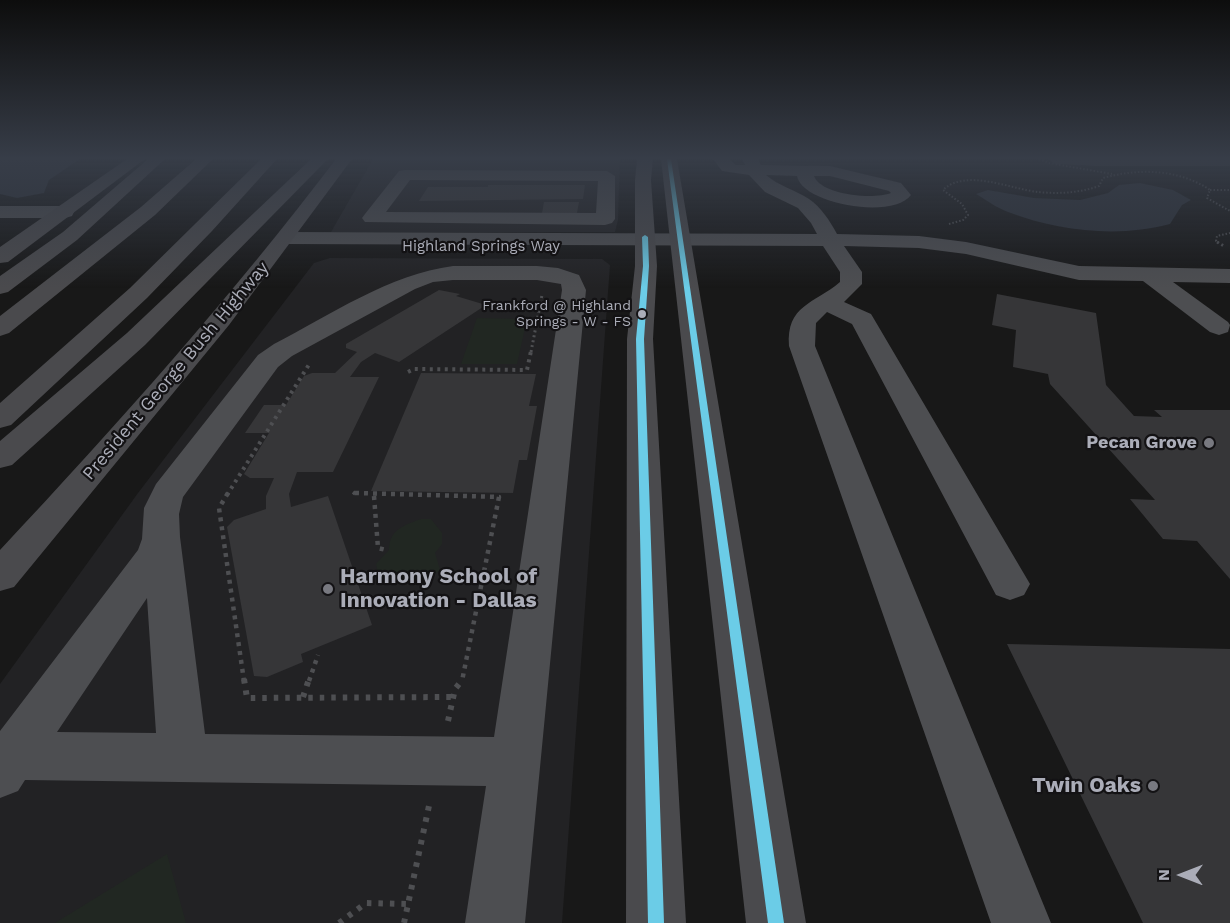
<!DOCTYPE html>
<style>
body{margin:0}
#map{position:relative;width:1230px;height:923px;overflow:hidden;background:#181818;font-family:"Work Sans",sans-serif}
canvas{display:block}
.north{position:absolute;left:1152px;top:845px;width:60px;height:60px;-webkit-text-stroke:4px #131214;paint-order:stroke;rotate:270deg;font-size:16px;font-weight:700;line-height:24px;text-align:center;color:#abadb8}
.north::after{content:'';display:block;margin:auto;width:21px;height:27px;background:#abadb8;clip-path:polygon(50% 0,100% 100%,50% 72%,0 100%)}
</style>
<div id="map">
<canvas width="1230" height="923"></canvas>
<div class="north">N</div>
</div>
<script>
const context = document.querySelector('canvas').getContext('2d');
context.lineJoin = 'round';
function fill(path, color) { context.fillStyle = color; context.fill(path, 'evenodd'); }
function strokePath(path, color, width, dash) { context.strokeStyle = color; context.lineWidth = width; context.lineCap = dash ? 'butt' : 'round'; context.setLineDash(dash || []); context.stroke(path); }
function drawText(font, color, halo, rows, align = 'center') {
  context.font = font + ' "Work Sans",sans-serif'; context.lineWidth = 4.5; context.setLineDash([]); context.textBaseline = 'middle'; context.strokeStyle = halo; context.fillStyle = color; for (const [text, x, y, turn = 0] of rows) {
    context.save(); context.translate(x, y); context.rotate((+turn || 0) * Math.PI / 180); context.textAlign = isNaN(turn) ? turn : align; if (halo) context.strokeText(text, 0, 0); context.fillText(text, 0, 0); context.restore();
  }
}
const built = new Path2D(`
 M373,159h247l-2,61 -3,12h-284z
 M330,258l272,1 8,6 -48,658h-562v-239l138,-191 176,-230z`);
const green = new Path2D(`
 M477,318l50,1 -10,45h-56z
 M421,519h10l11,14v11l-7,9 5,17c-17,13 -15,9 -32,4l-20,8h-8l-4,-18 13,-14c0,-20 15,-25 32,-31z
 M167,854l19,69h-131z`);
const water = new Path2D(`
 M0,159h80l-31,21 -5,13 -27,5 -17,-4z
 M1140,183l33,7 18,10 -9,5 -12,19c-52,14 -112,7 -162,-12 -11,-4 -22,-12 -32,-18l12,-4 46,8 46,2 28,-7 11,-8z`);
const building = new Path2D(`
 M1048,159h182v7h-135l-40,-2z
 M488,185h97l-2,14 -164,2 9,-14h60z
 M544,202h35l-2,11h-35z
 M439,290l21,4 -4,2 30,9 -87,57 -24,-9 -14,9 -11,15h29l-46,95h-36l-8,22 2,13 37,-11 44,129 -71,29 2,8 -36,15 -13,-1 -27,-149 7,-7 32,-11v-13l8,-18h-24l-6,-4 25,-41h-24l19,-28h22l18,-29 8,-3h23l22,-21 -11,-4v-4z
 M997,294l99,19 10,72 28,31 28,1 -8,-7h76v169l-33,-38 -34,-2 -33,-40 25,1 -105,-116 -2,-10 -35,-7 3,-37 -24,-5z
 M421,373l115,1 -7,32h8l-10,54h-8l-6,33 -142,-2z
 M1007,644l223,5v274h-87z`);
const pathFar4 = new Path2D(`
 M1039,159l10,4 63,11
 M1210,190h20
 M949,224l14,-4 5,-5 -6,-11 -19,-14c23,-22 67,-1 95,2 21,2 41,1 61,-6l4,-8c36,-10 76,-9 107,12l-3,8 23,13
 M1219,243l-3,-2 1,-5 13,-3`);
const pathFar3 = new Path2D(`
 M1217,242l7,4
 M531,352l11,-57`);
const pathFar2 = new Path2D(`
 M408,372l6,-3 113,1 4,-19
 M353,492l4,3
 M227,495l83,-132`);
const pathFar1 = new Path2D(`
 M228,493l-9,15 25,173
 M355,493l144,4 -37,184
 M374,496l4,52 8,2
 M309,681l9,-26`);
const path = new Path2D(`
 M244,679l3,19 206,-1
 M303,697l6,-18
 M448,721l7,-32 8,-10
 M339,923l27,-20 41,1
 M404,923l26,-122`);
const minor = new Path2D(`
 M713,159h16l7,6h9l-3,-6h16l3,6 69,1 71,17 10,12c-18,25 -109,9 -114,-19l-31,-1c13,11 29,15 43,24 12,8 21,22 28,35l82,2 47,6 113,24 151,3v14l-57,-1 55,40 2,3 -2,7 -9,3 -9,-3 -67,-51 -64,-1 -113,-26 -47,-6 -75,-2 18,26v12l-18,18 27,12 3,5 156,265 -6,11 -14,5 -14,-5 -144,-271 -25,-12 -11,11 -1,23 236,577h-60l-202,-577c-3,-41 25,-42 51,-64v-10l-17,-26 -536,-2 -7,-2 -3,-4 3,-4 7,-2 530,2 -6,-11 -13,-15 -33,-16 -16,-17 -27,-4zM814,176h16l59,15 2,2c-18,7 -70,2 -77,-17z
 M405,170l202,1 8,5v43l-3,4 -7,2 -240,-3 -3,-4 3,-4 34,-43zM410,180l188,1 -2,32 -210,-1z
 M0,206h65l7,2 2,4 -2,4 -7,2h-65z
 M453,266h84l21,2 21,7 7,15 -61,633h-60l21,-137 -461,-6 -7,11 -18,7v-67l138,-181 4,-11 2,-31 12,-24 102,-129 16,-11c56,-29 116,-70 179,-78zM453,280h84l24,4 1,6 -68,447 -289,-3 -25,-197 -1,-23 4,-17 95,-130 14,-11 123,-67 18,-7zM147,598l9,135 -99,-1z`);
const major = new Path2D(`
 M127,159h18l-137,103 -8,1v-16z
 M336,159h16l-123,166 -215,262 -14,4v-41c118,-126 232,-254 336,-391z
 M637,159h16l-2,21 6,86 -4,73 33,584h-60l1,-584 8,-73v-86z
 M661,159h16l129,764h-60z`);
const highway = new Path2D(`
 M148,159h17l-88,81 -69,52 -8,2v-18l63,-44z
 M196,159h17l-58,56 -146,118 -9,3v-20l141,-109z
 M261,159h16l-65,72 -65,67 -136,127 -11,3v-25l130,-115z
 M311,159h17l-183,186 -133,120 -12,3v-27l127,-108z`);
const bus1 = new Path2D(`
 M667,159h4l113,764h-16z
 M645,235l3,2 1,29 -5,73 20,584h-16l-12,-584 7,-73 -1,-29z`);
const markers = [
 [642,314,5,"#abadb8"],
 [1209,443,6,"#787980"],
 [328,589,6,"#787980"],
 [1153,786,6,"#787980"]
];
const farBusnames = [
 ["Frankford @ Highland",631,306],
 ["Springs - W - FS",631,322]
];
const farStreetnames = [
 ["Highland Springs Way",481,247]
];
const streetNames = [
 ["President George Bush Highway",176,371,-50]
];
const poiNames = [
 ["Pecan Grove",1197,443]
];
const nearPoinames = [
 ["Harmony School of",340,577],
 ["Innovation - Dallas",340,601],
 ["Twin Oaks",1141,786,"right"]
];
fill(built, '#222224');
fill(green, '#212722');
fill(water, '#2c3139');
fill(building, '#363638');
strokePath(pathFar4, '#4e4f52', 2, [1.5, 2]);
strokePath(pathFar3, '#4e4f52', 3, [2, 3]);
strokePath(pathFar2, '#4e4f52', 4, [3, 4.5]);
strokePath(pathFar1, '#4e4f52', 4.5, [4, 5]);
strokePath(path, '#4e4f52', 6, [4.5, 7]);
fill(minor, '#4d4e51');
fill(major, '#4a4a4d');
fill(highway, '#4a4a4d');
fill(bus1, '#6bcce7');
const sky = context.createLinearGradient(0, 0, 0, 288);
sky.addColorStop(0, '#0d0d0d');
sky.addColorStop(0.55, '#373d48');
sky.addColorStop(1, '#373d4800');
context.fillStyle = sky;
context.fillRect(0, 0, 1230, 288);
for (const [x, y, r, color] of markers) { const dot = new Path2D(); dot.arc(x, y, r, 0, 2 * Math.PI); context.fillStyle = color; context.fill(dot); strokePath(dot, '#131214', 2); }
drawText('14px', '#abadb8', '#131214', farBusnames, 'right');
drawText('15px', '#abadb8', '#131214', farStreetnames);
drawText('18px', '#abadb8', '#131214', streetNames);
drawText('bold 18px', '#abadb8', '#131214', poiNames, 'right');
drawText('bold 21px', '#abadb8', '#131214', nearPoinames, 'left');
</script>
